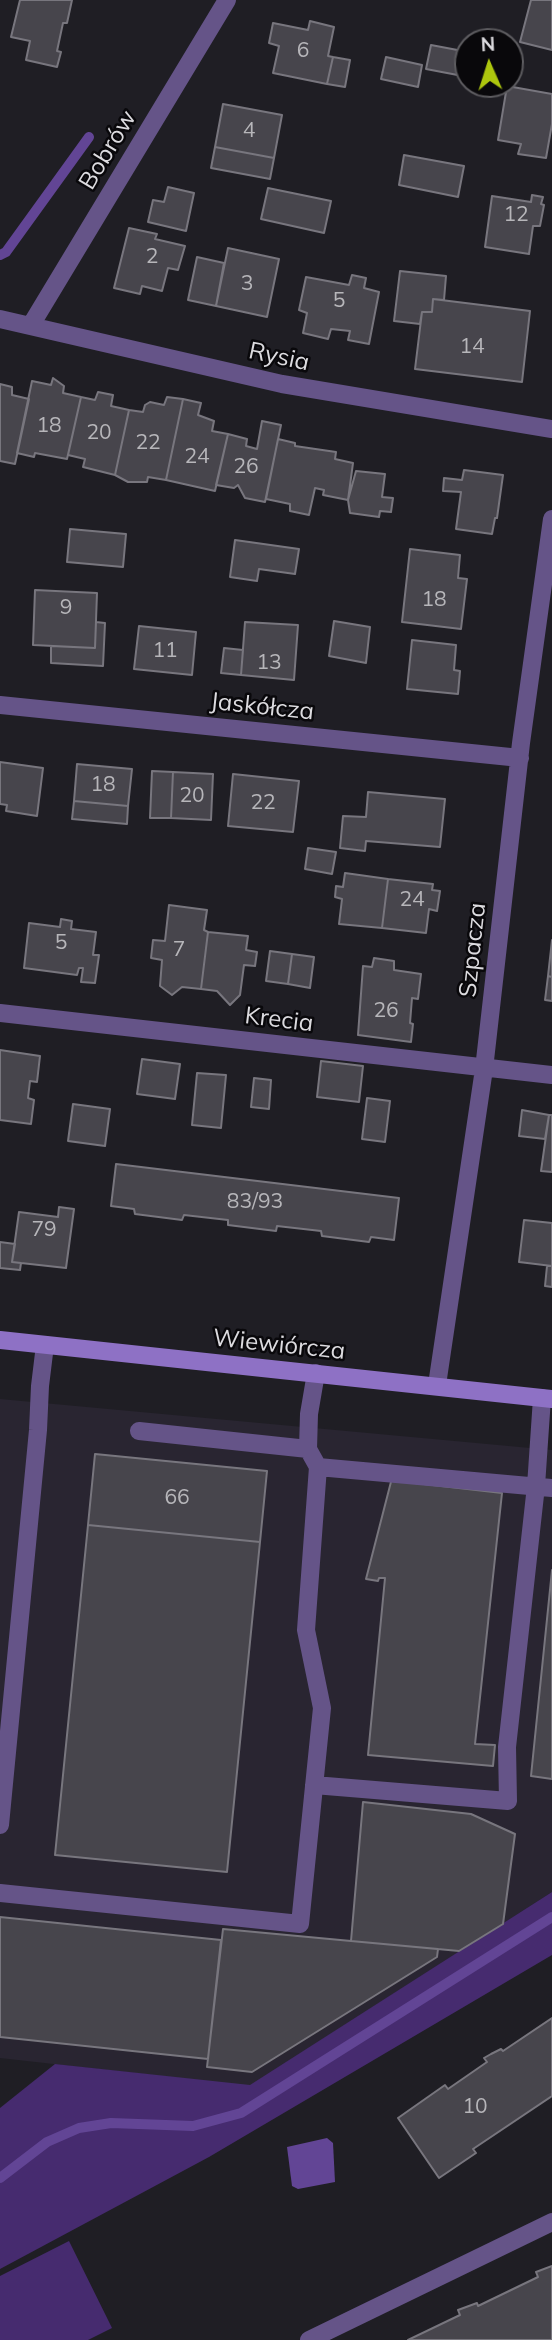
<!DOCTYPE html>
<meta charset="utf-8">
<style>
body{margin:0}
#map{position:relative;width:552px;height:2340px;overflow:hidden;background:#1f1e24;font-family:Mulish,sans-serif}
canvas{display:block}
.north{position:absolute;left:454px;top:28px;width:70px;height:70px;box-sizing:border-box;background:#09080b;border:2px solid #5d5c60;border-radius:50%;rotate:357deg;font-size:19px;font-weight:700;line-height:28px;text-align:center;color:#dcdbdf}
.north::after{content:'';display:block;margin:auto;width:24px;height:32px;background:#adc60e;clip-path:polygon(50% 0,100% 100%,50% 72%,0 100%)}
</style>
<div id="map">
<canvas width="552" height="2340"></canvas>
<div class="north">N</div>
</div>
<script>
const context = document.querySelector('canvas').getContext('2d');
context.lineJoin = 'round';
function fill(path, color) { context.fillStyle = color; context.fill(path, 'evenodd'); }
function strokePath(path, color, width, dash) { context.strokeStyle = color; context.lineWidth = width; context.lineCap = dash ? 'butt' : 'round'; context.setLineDash(dash || []); context.stroke(path); }
function drawText(font, color, halo, rows, align = 'center') {
  context.font = font + ' Mulish,sans-serif'; context.lineWidth = 5; context.setLineDash([]); context.textBaseline = 'middle'; context.strokeStyle = halo; context.fillStyle = color; for (const [text, x, y, turn = 0] of rows) {
    context.save(); context.translate(x, y); context.rotate((+turn || 0) * Math.PI / 180); context.textAlign = isNaN(turn) ? turn : align; if (halo) context.strokeText(text, 0, 0); context.fillText(text, 0, 0); context.restore();
  }
}
const built = new Path2D(`
 M0,1399l552,51v442l-302,194 -250,-28z`);
const green = new Path2D(`
 M552,1892v63l-343,202 -209,112v-161l55,-44 195,21z
 M69,2241l43,87 -24,12h-88v-64z`);
const water = new Path2D(`
 M327,2138l6,5 2,39 -37,7 -6,-3 -5,-39z`);
const stream = new Path2D(`
 M0,255l6,-3 83,-115
 M0,2178l47,-36 32,-14 32,-5 82,3 48,-13 311,-196`);
const building = new Path2D(`
 M20,0h52l-5,23h-4l-6,28 4,1 -4,15 -31,-7 4,-19 -19,-4z
 M531,0h21v50l-32,-8z
 M310,21l24,6 -6,29 5,1 -6,27 -54,-11 6,-27 -10,-3 4,-20 35,7z
 M431,45l37,7v25l-42,-8z
 M333,57l17,3 -5,27 -18,-3z
 M386,57l36,8 -4,22 -37,-8z
 M507,86l45,8v30l-6,34 -28,-4 3,-10 -23,-4z
 M223,104l59,11 -8,43 -59,-11z
 M215,147l59,11 -4,21 -59,-11z
 M404,155l60,11 -6,31 -59,-12z
 M168,187l26,6 -8,38 -38,-9 5,-22 11,2z
 M268,188l63,13 -7,32 -63,-14z
 M532,195l11,2 -2,7 3,1 -4,21h-7l-4,28 -44,-7 7,-51 39,6z
 M129,228l28,6 -2,5 30,7 -7,24 -10,-2 -6,23 -20,-5 -2,8 -26,-6z
 M228,248l51,11 -12,58 -51,-11z
 M197,257l27,6 -8,43 -28,-6z
 M400,271l46,5 -2,24 -11,-1 -1,13h-10l-2,12 -26,-3z
 M352,275l14,3 -2,10 15,4 -10,52 -21,-4 2,-9 -19,-2 -3,10 -25,-6 4,-20 -8,-3 7,-33 43,8z
 M433,299l97,12 -8,71 -107,-13 7,-57h10z
 M53,378l11,8 -1,7 18,4 -14,62 -32,-6 -1,4 -17,-4 15,-72 19,4z
 M0,384l12,3v8l17,4 -14,65 -15,-3z
 M98,392l15,3 -2,11 18,4 -14,65 -32,-8 2,-8 -17,-4 13,-58 14,3z
 M167,397l16,2 -17,81 -18,-3 -1,5h-19l-13,-7 14,-65 14,2 2,-7 5,-3 14,3z
 M183,399l18,4 -3,12 16,6 -2,10 16,3 -13,57 -49,-11z
 M262,421l19,4 -16,77 -20,-4 -7,-13 -4,3 -18,-3 12,-51 19,5 -1,7 11,3z
 M278,439l17,4v3l41,6 -1,7 18,4 -5,37 -25,-5 1,-5 -9,-2 -6,27 -19,-4v-7l-24,-5z
 M464,470l39,5 -6,43h-2l-3,16 -36,-5 5,-37 -18,-1 1,-13 18,2z
 M356,471l29,3 -3,23 11,1 -2,14 -11,-1 -1,6 -29,-4 -2,-13z
 M70,529l56,5 -3,33 -56,-5z
 M235,540l64,9 -4,25 -36,-5 -2,12 -27,-4z
 M410,549l50,6 -2,23 9,1 -6,50 -59,-7z
 M35,590l62,3 -2,55 -62,-3z
 M334,621l36,6 -4,36 -37,-7z
 M96,622l9,1 -2,43 -52,-3v-17l44,2z
 M245,622l53,3 -4,55 -53,-5z
 M139,626l57,6 -4,43 -58,-6z
 M412,640l44,5 -2,25 6,1 -2,23 -51,-5z
 M224,648l19,2 -2,25 -20,-2z
 M0,762l43,6 -6,48 -31,-5 1,-6 -7,-1z
 M77,764l55,5 -4,37 -54,-5z
 M152,771l21,1 -2,46h-21z
 M173,772l40,2 -2,46 -40,-2z
 M233,774l66,7 -6,51 -65,-6z
 M368,792l77,7 -5,48 -74,-6 -1,10 -25,-3 3,-32 23,1z
 M74,801l54,5 -1,18 -55,-5z
 M308,848l28,4 -4,22 -27,-5z
 M345,873l43,6 -6,49 -43,-4 3,-25 -7,-2 1,-11 7,1z
 M388,879l45,5 -1,6 8,1 -3,20 -8,-2 -3,24 -44,-5z
 M169,905l38,5 -3,20 4,2 -7,57 -19,-2 -10,8 -12,-9 2,-26 -11,-2 2,-18 12,1z
 M61,919l11,2 -1,8 25,3 -3,23h6l-4,28 -14,-1 2,-14h-4l-2,7 -53,-7 5,-45 31,4z
 M208,932l40,4 -2,14 11,2 -2,14 -11,-1 -4,30 -10,10 -13,-14 -16,-2z
 M552,940v37l-4,-1z
 M270,951l22,3 -4,30 -22,-3z
 M292,954l22,3 -4,31 -22,-4z
 M374,958l20,3v9l27,4 -3,25 -6,-1 -2,25 3,1 -2,18 -53,-7 5,-69 9,1z
 M548,976l4,1v24l-7,-1z
 M0,1050l40,6 -3,26 -7,-1 -2,17 6,2 -3,24 -31,-4z
 M142,1059l38,5 -5,35 -38,-5z
 M321,1061l42,5 -4,36 -42,-5z
 M197,1073l29,2 -5,53 -29,-3z
 M254,1078l17,2 -2,29 -18,-2z
 M367,1098l23,3 -5,41 -23,-3z
 M73,1104l37,5 -5,37 -37,-5z
 M522,1110l27,5 -4,24 -26,-3z
 M549,1115h3v57l-11,-1z
 M116,1164l283,34 -5,42 -23,-3 -2,5 -47,-6 -1,-5 -44,-5 -1,5 -48,-6v-5l-44,-5 -2,5 -47,-6 -1,-5 -23,-3z
 M59,1207l15,2 -8,59 -54,-6 7,-50 39,5z
 M524,1220l28,3v43l-33,-4z
 M0,1242l15,2 -3,18 9,1 -1,7 -20,-2z
 M547,1266h5v21l-7,-1z
 M95,1454l172,17 -7,71 -172,-17z
 M393,1474l22,9 87,10 -27,251 20,1 -2,21 -125,-11 17,-177h-6l-1,3 -12,-2z
 M88,1525l172,17 -33,330 -172,-17z
 M552,1570v209l-21,-3z
 M363,1802l108,12 44,20 -12,90 -44,27 -108,-10z
 M0,1917l221,23 -13,119 -208,-22z
 M223,1929l128,12 87,8 -1,8 -185,115 -45,-5z
 M552,2018v78l-79,53 3,4 -37,25 -41,-60 47,-33 3,4 39,-27 -3,-4 7,-4 10,-5 2,2z
 M552,2266v74h-144l52,-25 -2,-5 19,-7 1,3 60,-29 -2,-5z`);
const lane = new Path2D(`
 M139,1431l169,18 1,-35 7,-41
 M318,1467l234,21
 M314,1785l194,16 -1,-54 29,-261 6,-88
 M0,1825l38,-395 2,-44 5,-41
 M0,1893l300,31 22,-216 -16,-78 12,-163 -10,-18`);
const street = new Path2D(`
 M0,319l282,65 270,45
 M31,325l196,-325
 M0,705l520,53
 M0,1013l552,62
 M437,1385l47,-316 37,-326 31,-224
 M309,2340l243,-118`);
const secondary = new Path2D(`
 M0,1340l552,59`);
const numberNames = [
 ["6",303,51],
 ["4",249,131],
 ["12",516,215],
 ["2",152,257],
 ["3",247,284],
 ["5",339,301],
 ["14",472,347],
 ["18",49,426],
 ["20",99,433],
 ["22",148,443],
 ["24",197,457],
 ["26",246,467],
 ["18",434,600],
 ["9",66,608],
 ["11",165,651],
 ["13",269,663],
 ["18",103,785],
 ["20",192,796],
 ["22",263,803],
 ["24",412,900],
 ["5",61,943],
 ["7",179,950],
 ["26",386,1011],
 ["83/93",255,1202],
 ["79",44,1230],
 ["66",177,1498],
 ["10",475,2107]
];
const streetNames = [
 ["Bobrów",108,150,-59],
 ["Rysia",279,357,12],
 ["Jaskółcza",262,707,6],
 ["Szpacza",473,950,-84],
 ["Krecia",279,1020,7],
 ["Wiewiórcza",279,1345,6]
];
fill(built, '#292531');
fill(green, '#462b6f');
fill(water, '#624595');
strokePath(stream, '#624595', 10);
fill(building, '#47454c');
strokePath(building, '#78767e', 2);
strokePath(lane, '#655488', 18);
strokePath(street, '#655488', 18);
strokePath(secondary, '#8e71c5', 18);
drawText('21px', '#b7b6ba', null, numberNames);
drawText('24px', '#dcdbdf', '#09080b', streetNames);
</script>
